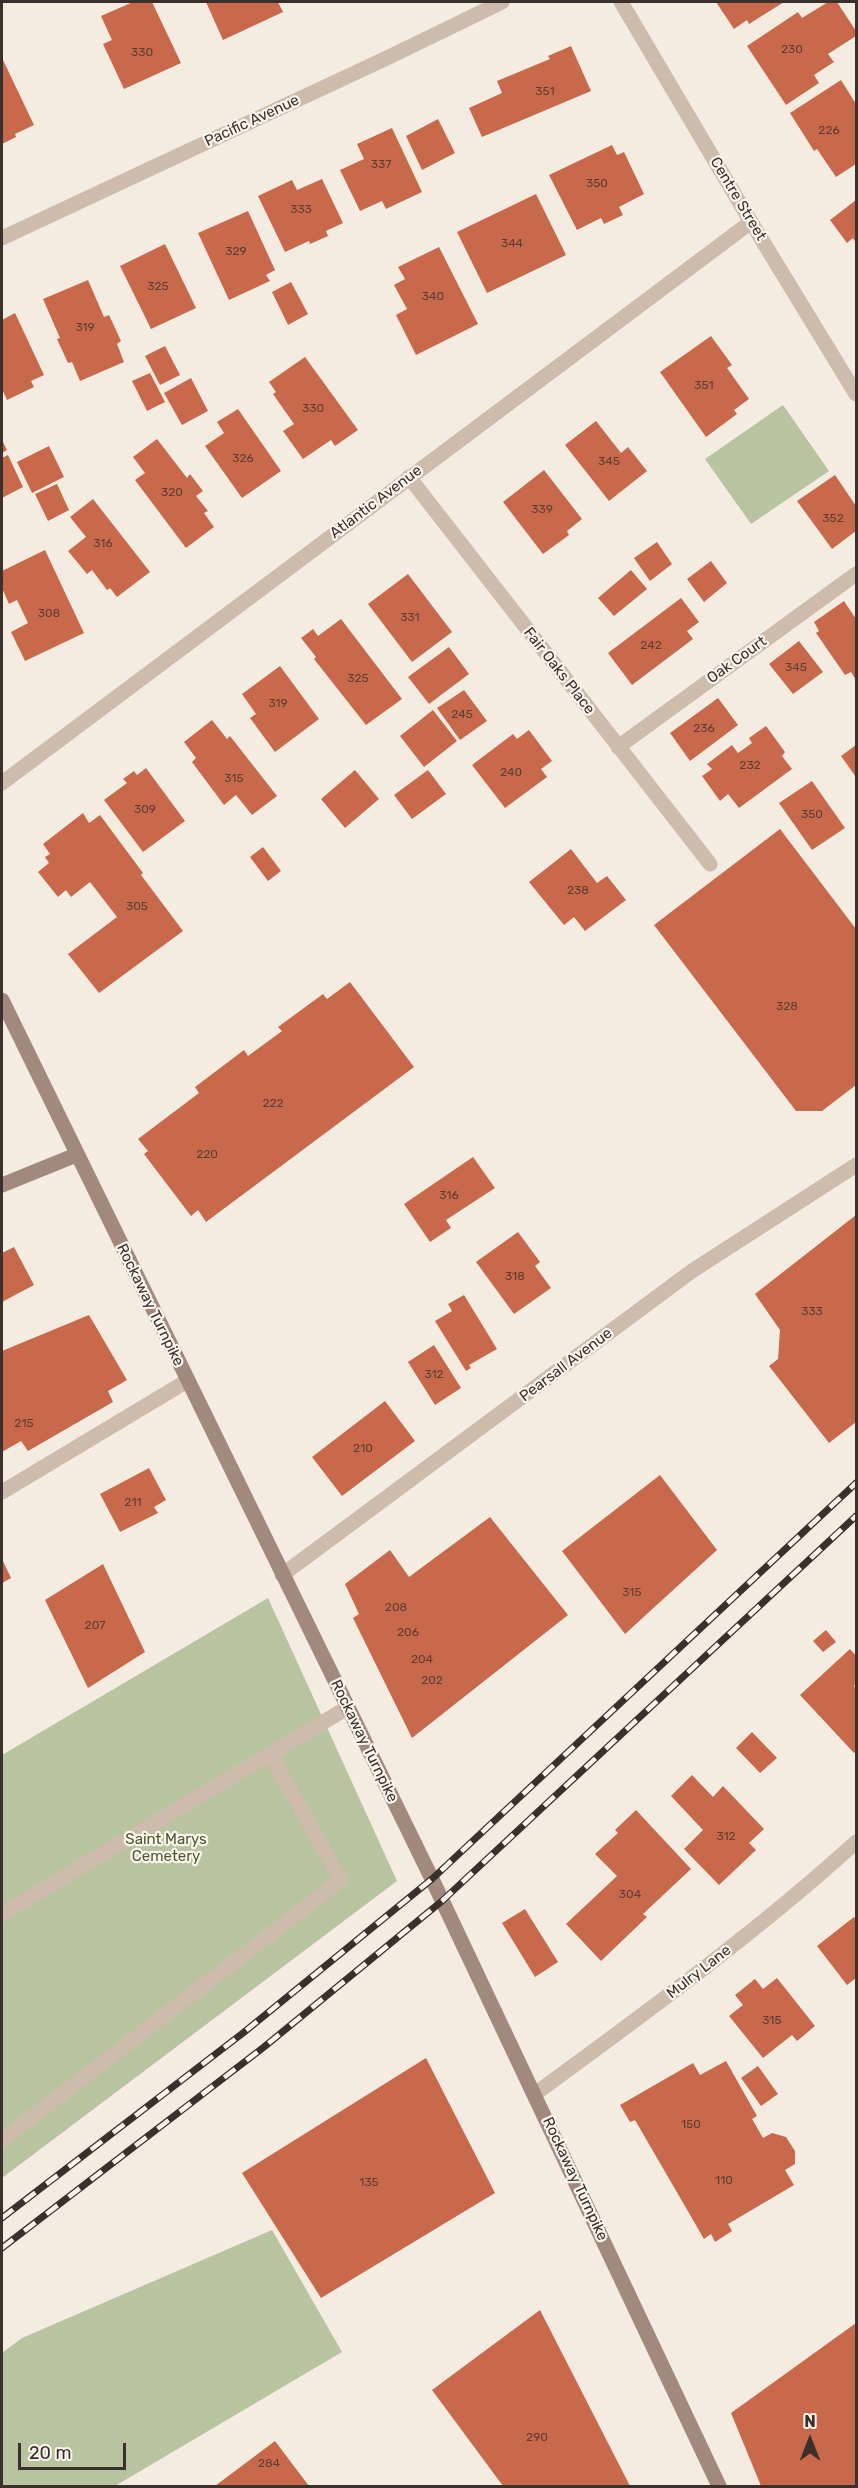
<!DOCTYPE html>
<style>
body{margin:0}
#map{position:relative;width:858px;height:2488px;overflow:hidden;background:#f4ebe1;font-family:Rubik,sans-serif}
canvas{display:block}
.frame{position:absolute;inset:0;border:3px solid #3b302b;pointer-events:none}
.north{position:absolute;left:780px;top:2410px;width:60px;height:60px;-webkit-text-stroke:4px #fbf5ee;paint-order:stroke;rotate:0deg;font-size:16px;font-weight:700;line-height:24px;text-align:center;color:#3b302b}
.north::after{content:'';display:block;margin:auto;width:21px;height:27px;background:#3b302b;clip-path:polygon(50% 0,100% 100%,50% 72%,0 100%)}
.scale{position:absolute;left:18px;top:2443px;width:108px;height:27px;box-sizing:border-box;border:3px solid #3b302b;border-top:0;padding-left:8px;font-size:18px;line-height:21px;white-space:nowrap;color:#3b302b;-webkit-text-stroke:4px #fbf5ee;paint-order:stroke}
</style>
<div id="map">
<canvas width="858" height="2488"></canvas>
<div class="frame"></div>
<div class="north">N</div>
<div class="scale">20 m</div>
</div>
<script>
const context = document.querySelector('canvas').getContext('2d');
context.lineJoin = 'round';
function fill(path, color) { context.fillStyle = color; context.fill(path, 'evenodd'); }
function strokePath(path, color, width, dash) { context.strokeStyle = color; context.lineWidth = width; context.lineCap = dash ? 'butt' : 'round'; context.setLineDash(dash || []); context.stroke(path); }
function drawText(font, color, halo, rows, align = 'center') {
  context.font = font + ' Rubik,sans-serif'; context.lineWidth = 4.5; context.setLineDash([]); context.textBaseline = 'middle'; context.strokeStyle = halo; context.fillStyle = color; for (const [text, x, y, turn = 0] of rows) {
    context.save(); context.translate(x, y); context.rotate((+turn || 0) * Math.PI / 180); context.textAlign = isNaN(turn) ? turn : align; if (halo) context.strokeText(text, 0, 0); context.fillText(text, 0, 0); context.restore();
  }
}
const green = new Path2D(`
 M783,405l46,66 -78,53 -46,-65z
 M268,1598l129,283 -395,297v-423z
 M272,2230l70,122 -227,134h-113v-133l20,-15z`);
const building = new Path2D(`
 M133,2h19l29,61 -57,26 -21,-45 9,-4 -11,-24z
 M206,2h72l5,10 -60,28z
 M716,2h68l-35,22 -2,-4 -13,9z
 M828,2h9l19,29v5l-28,18 6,8 -20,13 5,8 -33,22 -39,-59 51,-34 4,6z
 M571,46l20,45 -109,46 -13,-29 33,-15 -5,-12 53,-22 -2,-3z
 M3,60l31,65 -19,9 1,3 -14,7v-83z
 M841,80l15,24v60l-20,13 -19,-28 -3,2 -24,-38z
 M438,119l17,34 -33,17 -16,-34z
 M392,128l30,64 -36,17 -4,-8 -22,10 -20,-41 24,-11 -7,-15z
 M612,145l5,10 7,-3 20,42 -25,13 4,8 -19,9 -3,-6 -24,12 -28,-55z
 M322,179l21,44 -17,8 2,5 -18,8 -1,-3 -24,11 -27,-56 34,-16 5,10z
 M536,194l30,61 -79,38 -30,-61z
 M856,200v43l-3,-5 -6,5 -17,-23z
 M248,211l27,59 -9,5 4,6 -41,19 -31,-67z
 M165,244l31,64 -45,21 -31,-63z
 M439,247l39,77 -62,31 -20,-40 11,-6 -13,-24 11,-6 -7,-12z
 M88,280l16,37 5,-2 12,26 -4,3 7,18 -44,19 -8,-19 -4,1 -11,-24 3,-1 -17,-39z
 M291,282l17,32 -20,11 -16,-33z
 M15,313l29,62 -13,6 3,6 -27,13 -5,-11v-69z
 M711,336l21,29 -5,3 22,31 -15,11 3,4 -31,23 -46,-65z
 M165,346l15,29 -20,10 -15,-29z
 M305,357l53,73 -23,16 -4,-6 -28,19 -20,-28 11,-7 -21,-30 3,-2 -7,-10z
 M150,373l15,29 -18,9 -15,-30z
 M191,378l17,33 -26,14 -18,-32z
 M238,409l43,62 -39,27 -37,-52 19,-13 -7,-11z
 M596,421l25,32 7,-6 19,24 -38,30 -44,-56z
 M157,439l30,39 3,-4 13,17 -7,5 12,15 -4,2 10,14 -28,21 -51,-68 10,-7 -12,-16z
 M2,440l5,10 -5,3z
 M49,446l15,31 -32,16 -15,-31z
 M8,455l15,32 -21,11v-40z
 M544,470l38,49 -15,12 2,4 -26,19 -40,-52z
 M835,475l21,31v25l-24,18 -35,-48z
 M57,484l12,26 -21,11 -13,-27z
 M93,499l57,73 -33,25 -7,-9 -3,2 -15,-20 -5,4 -19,-23 18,-14 -16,-20z
 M657,542l15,22 -22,17 -16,-23z
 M45,550l39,83 -59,28 -14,-29 17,-9 -11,-23 -8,4 -7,-16v-17z
 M711,561l16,22 -23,19 -17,-23z
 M631,570l16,19 -33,27 -16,-18z
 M408,574l44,58 -40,30 -44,-58z
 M681,598l18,24 -12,9 6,8 -61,46 -24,-32z
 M844,601l12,18v61l-5,-8 -6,3 -29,-42 3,-2 -5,-9z
 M341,619l61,80 -36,26 -52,-66 2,-2 -15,-19 12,-9 5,7z
 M799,641l24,31 -30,22 -24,-30z
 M449,647l20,27 -40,30 -21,-27z
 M280,666l39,53 -44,33 -25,-34 6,-4 -14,-20z
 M464,690l23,31 -27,19 -23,-32z
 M718,698l20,27 -48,36 -20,-28z
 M433,710l24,31 -33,26 -24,-31z
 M212,720l15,19 3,-3 47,60 -25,19 -16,-20 -12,10 -32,-43 4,-4 -12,-16z
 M766,726l19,26 -3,4 10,13 -53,39 -11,-14 -8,7 -18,-25 10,-7 -5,-5 25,-19 6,8 14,-10 -3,-5z
 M529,730l23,31 -11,8 6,8 -42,31 -33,-43 41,-31 4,5z
 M856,745v32l-15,-21z
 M146,768l39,53 -42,31 -39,-52 23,-17 -4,-4 11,-8 3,4z
 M355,770l24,29 -34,29 -24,-29z
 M428,770l18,24 -34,25 -18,-24z
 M812,781l33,47 -33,22 -33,-47z
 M83,813l6,10 11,-8 43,58 -2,2 42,56 -84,62 -31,-39 49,-37 -27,-35 -19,15 -5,-7 -8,7 -20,-25 11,-9 -4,-6 5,-3 -7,-10z
 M780,829l76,100v156l-34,26h-26l-142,-186z
 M263,847l18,24 -13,10 -18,-24z
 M571,849l26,34 10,-7 19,24 -41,31 -11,-14 -10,8 -35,-43z
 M350,982l64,85 -208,155 -8,-12 -7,6 -47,-62 4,-3 -10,-12 61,-46 -4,-6 49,-37 4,6 34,-25 -4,-4 45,-33 4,5z
 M473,1157l22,31 -49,32 5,8 -21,14 -26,-38z
 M856,1215v207l-27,21 -60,-77 9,-7 2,-29 -25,-36z
 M518,1232l22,30 -5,4 16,22 -37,26 -38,-52z
 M14,1247l20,38 -32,17v-49z
 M464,1295l33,54 -28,16 2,3 -5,3 -31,-50 17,-10 -4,-7z
 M89,1315l38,65 -19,11 5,11 -85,49 -7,-10 -19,11v-101z
 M434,1345l27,43 -26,17 -27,-43z
 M385,1401l30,40 -73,55 -30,-39z
 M149,1468l17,32 -12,7 4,6 -38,19 -20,-38z
 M660,1475l57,75 -92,84 -63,-83z
 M490,1517l78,98 -156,123 -59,-120 6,-4 -14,-30 45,-34 19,27z
 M2,1559l9,19 -9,5z
 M103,1564l42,88 -57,36 -43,-88z
 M826,1630l10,12 -13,10 -10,-11z
 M850,1649l6,7v27l-2,3 2,3v62l-2,2 -54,-58z
 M752,1732l25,26 -17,15 -24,-25z
 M692,1775l21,22 10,-11 41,43 -15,14 7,7 -37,35 -35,-36 19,-19 -32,-34z
 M636,1810l55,59 -48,45 4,3 -46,44 -35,-37 51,-48 -22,-22 23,-21 -3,-3z
 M525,1909l33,53 -23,15 -33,-54z
 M854,1917l2,3v58l-9,7 -30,-39z
 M777,1978l38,48 -18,15 -5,-6 -29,23 -34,-42 14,-11 -8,-10 20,-16 8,10z
 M426,2058l69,135 -174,105 -79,-125z
 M726,2061l31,55 -5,3 11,19 9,-5 14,4 9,14v13l-10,6 9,15 -66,39 4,7 -17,11 -4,-8 -7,5 -69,-119 -5,2 -10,-17 73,-42 7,12z
 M758,2066l20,28 -17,12 -20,-28z
 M540,2310l90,176h-127l-71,-96z
 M856,2323v163h-95l-30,-73z
 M275,2441l34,45h-94z`);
const lane = new Path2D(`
 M2,1492l185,-111
 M2,1914l345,-206
 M2,2140l339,-260 -71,-126`);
const street = new Path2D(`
 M621,2l130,220 105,172
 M2,238l387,-181 113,-55
 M409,477l301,387
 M618,747l238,-173
 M2,783l749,-561
 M282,1575l410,-304 164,-106
 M535,2094c110,-81 221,-161 321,-252`);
const secondary = new Path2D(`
 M2,1000l430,879 287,607
 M2,1185l74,-30`);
const rail = new Path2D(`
 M2,2218l241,-185 189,-154 424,-396
 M2,2248l262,-201 178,-146 414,-385`);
const numberNames = [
 ["230",792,50],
 ["330",142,53],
 ["351",545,92],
 ["226",829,131],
 ["337",381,165],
 ["350",597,184],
 ["333",301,210],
 ["344",512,244],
 ["329",236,252],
 ["325",158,287],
 ["340",433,297],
 ["319",85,328],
 ["351",704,386],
 ["330",313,409],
 ["326",243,459],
 ["345",609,462],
 ["320",172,493],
 ["339",542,510],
 ["352",833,519],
 ["316",103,544],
 ["308",49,614],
 ["331",410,618],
 ["242",651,646],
 ["345",796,668],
 ["325",358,679],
 ["319",278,704],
 ["245",462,715],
 ["236",704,729],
 ["232",750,766],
 ["240",511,773],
 ["315",234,779],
 ["309",145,810],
 ["350",812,815],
 ["238",578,891],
 ["305",137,907],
 ["328",787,1007],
 ["222",273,1104],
 ["220",207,1155],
 ["316",449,1196],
 ["318",515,1277],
 ["333",812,1312],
 ["312",434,1375],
 ["215",24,1424],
 ["210",363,1449],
 ["211",133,1503],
 ["315",632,1593],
 ["208",396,1608],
 ["207",95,1626],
 ["206",408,1633],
 ["204",422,1660],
 ["202",432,1681],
 ["312",726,1837],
 ["304",630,1895],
 ["315",772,2021],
 ["150",691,2125],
 ["110",724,2181],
 ["135",369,2183],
 ["290",537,2438],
 ["284",269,2464]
];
const streetNames = [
 ["Pacific Avenue",252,121,-25],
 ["Centre Street",738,199,59],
 ["Atlantic Avenue",376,502,-37],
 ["Oak Court",737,660,-36],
 ["Fair Oaks Place",559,671,52],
 ["Rockaway Turnpike",150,1305,64],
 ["Pearsall Avenue",566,1365,-37],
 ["Rockaway Turnpike",364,1741,64],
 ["Mulry Lane",699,1972,-38],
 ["Rockaway Turnpike",575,2179,65]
];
const parkNames = [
 ["Saint Marys",166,1840],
 ["Cemetery",166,1857]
];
fill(green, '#b8c4a0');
fill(building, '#c8694b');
strokePath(lane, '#cdbbac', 15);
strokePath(street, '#cdbbac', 15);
strokePath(secondary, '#a18a7d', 15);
strokePath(rail, '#3b302b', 7);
strokePath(rail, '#fbf5ee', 4.5, [14]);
drawText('12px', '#5e3e33', null, numberNames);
drawText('15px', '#3b302b', '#fbf5ee', streetNames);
drawText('15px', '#4a5a2e', '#fbf5ee', parkNames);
</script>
